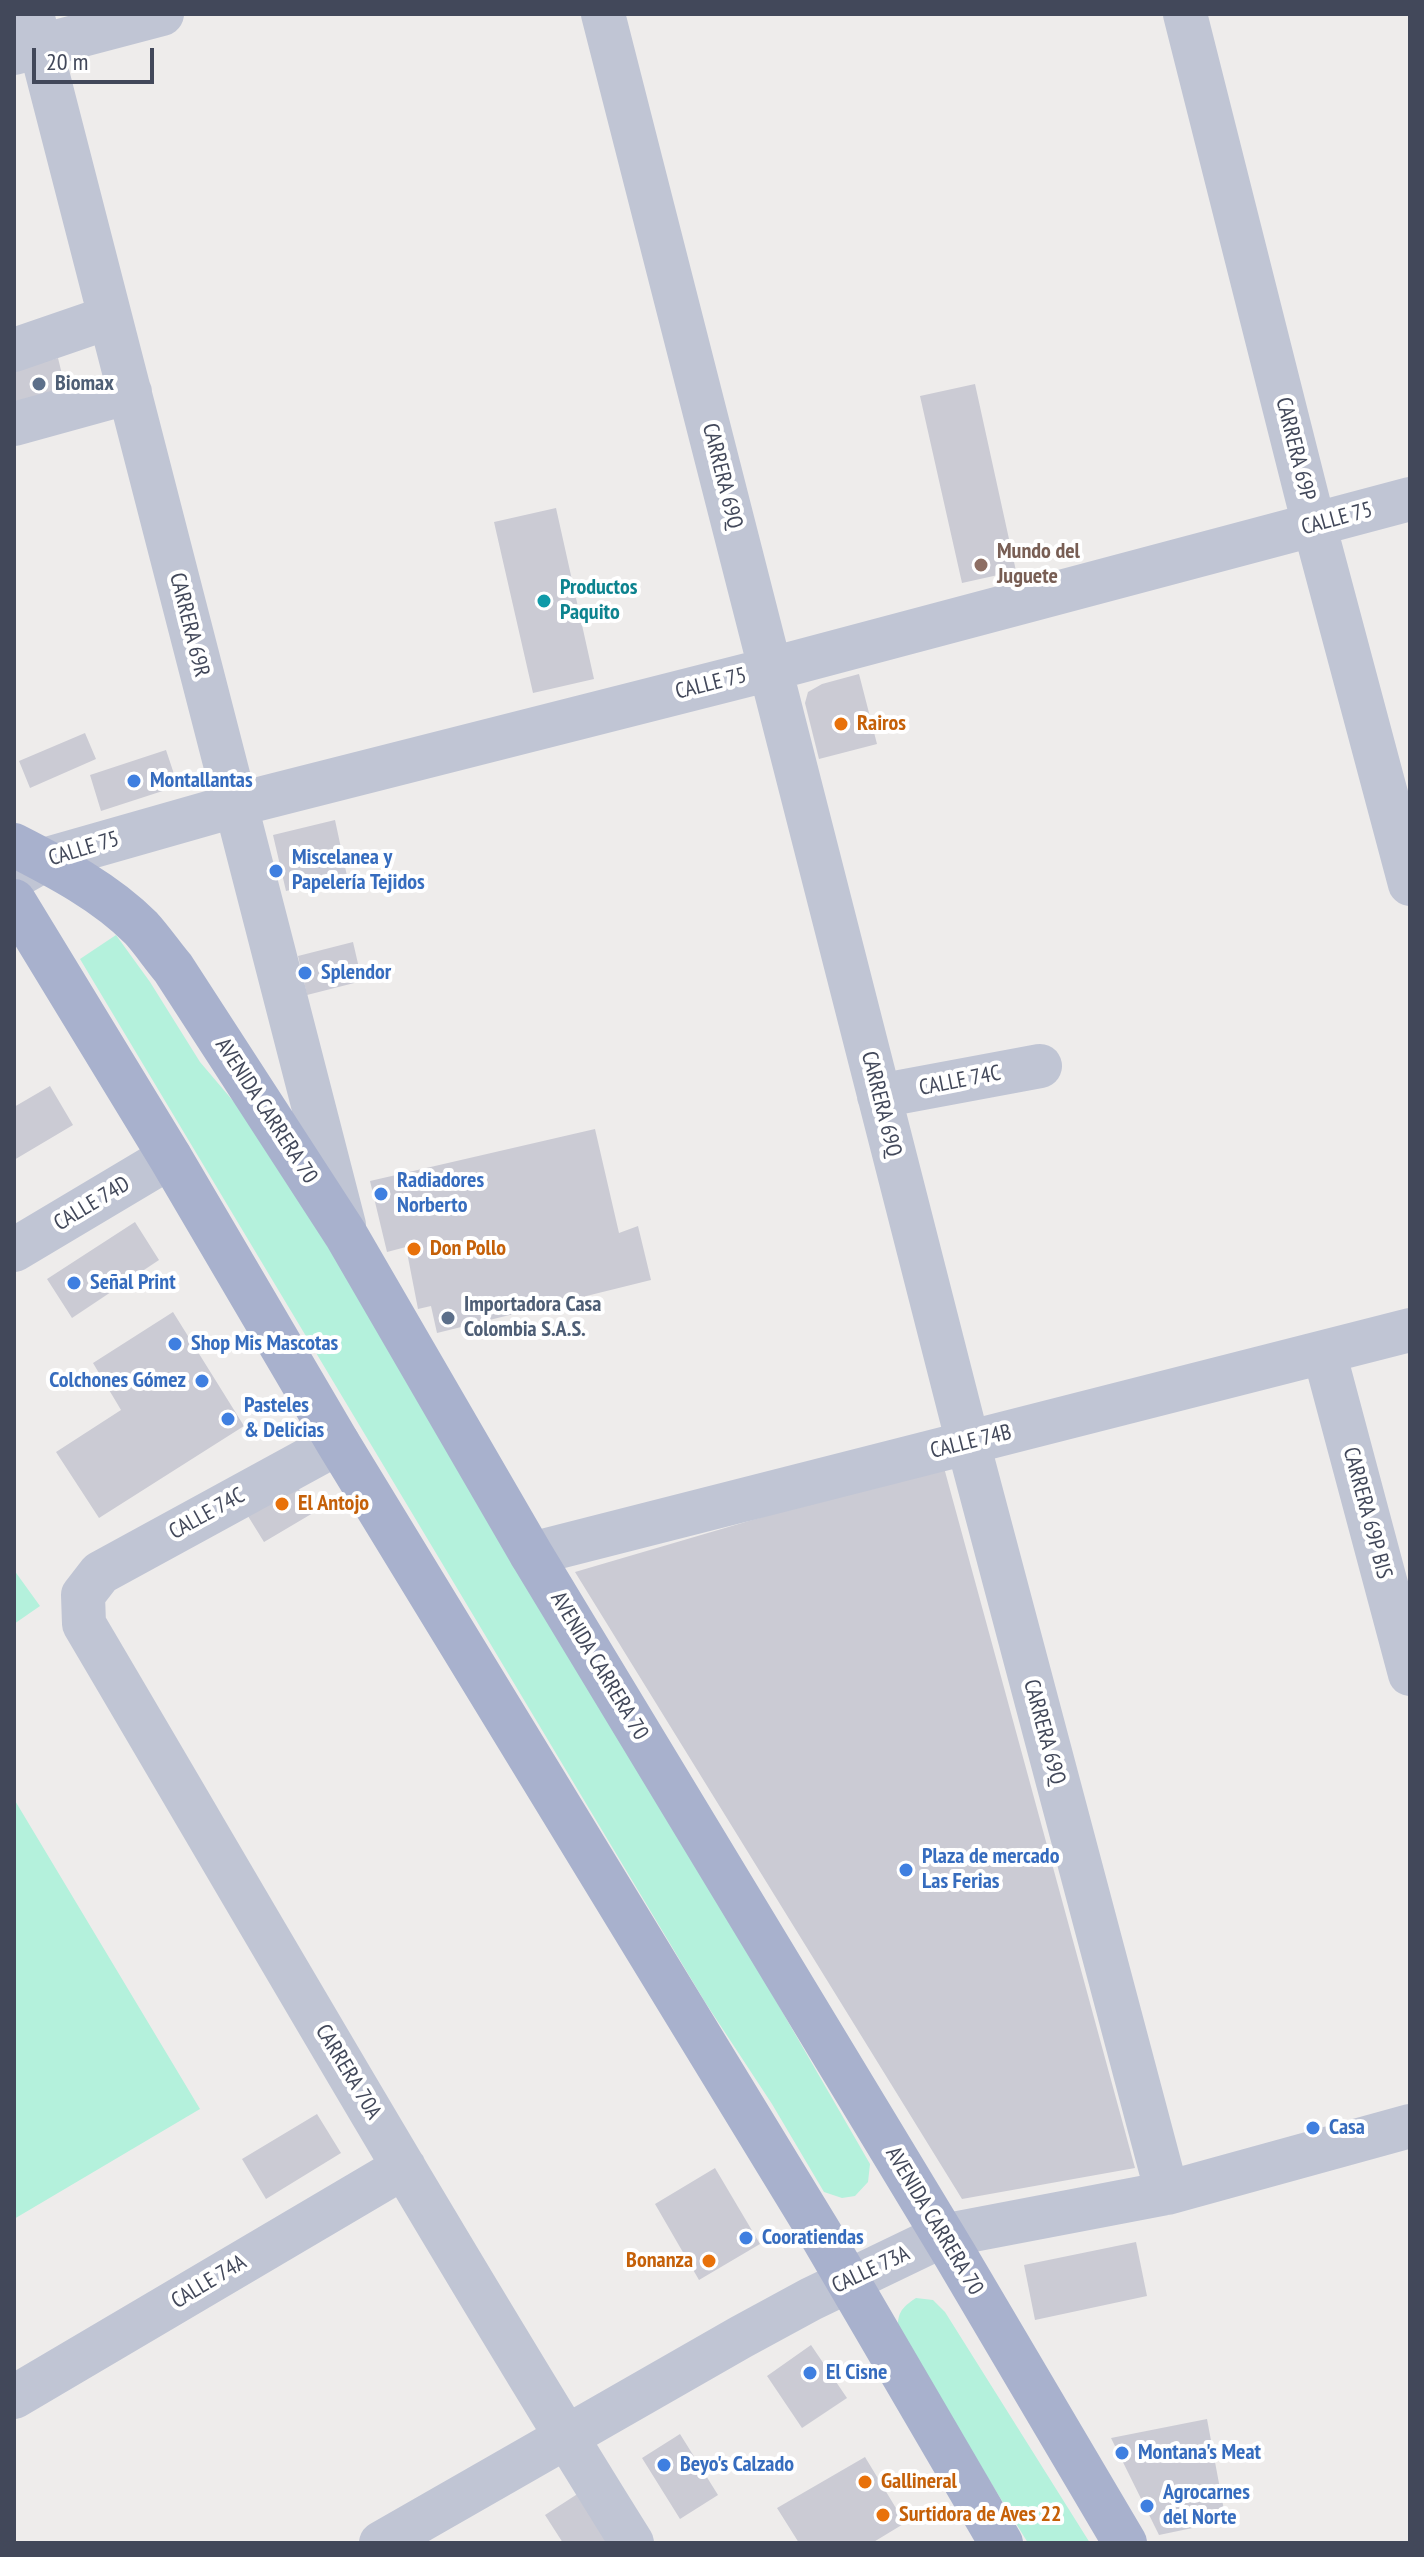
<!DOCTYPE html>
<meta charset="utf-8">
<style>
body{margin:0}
#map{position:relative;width:1424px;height:2557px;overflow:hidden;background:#eeeceb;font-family:"PT Sans Narrow",sans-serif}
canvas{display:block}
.frame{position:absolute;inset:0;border:16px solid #42485a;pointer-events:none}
.scale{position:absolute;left:32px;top:48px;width:122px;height:36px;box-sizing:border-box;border:4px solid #42485a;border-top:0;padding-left:10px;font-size:24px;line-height:28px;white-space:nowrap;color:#42485a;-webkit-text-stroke:6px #fff;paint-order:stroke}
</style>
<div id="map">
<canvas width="1424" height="2557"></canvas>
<div class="frame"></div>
<div class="scale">20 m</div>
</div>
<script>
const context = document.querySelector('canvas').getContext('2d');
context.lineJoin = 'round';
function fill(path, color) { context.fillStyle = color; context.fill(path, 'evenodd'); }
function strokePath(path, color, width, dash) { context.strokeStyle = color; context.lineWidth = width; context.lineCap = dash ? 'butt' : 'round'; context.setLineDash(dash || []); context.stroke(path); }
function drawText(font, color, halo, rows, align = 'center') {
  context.font = font + ' "PT Sans Narrow",sans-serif'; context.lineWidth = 8; context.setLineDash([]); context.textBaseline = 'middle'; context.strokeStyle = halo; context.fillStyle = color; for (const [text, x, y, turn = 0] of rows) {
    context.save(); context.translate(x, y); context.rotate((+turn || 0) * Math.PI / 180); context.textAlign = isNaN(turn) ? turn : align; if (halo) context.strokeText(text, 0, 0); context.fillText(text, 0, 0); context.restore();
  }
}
const green = new Path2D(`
 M116,935l34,47 50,80 62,73 434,727 174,302 -2,18 -13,14 -13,2 -18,-6 -52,-88 -67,-102 -625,-1043z
 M14,1570l26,36 -26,18z
 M14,1799l186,310 -186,110z
 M916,2298l17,2 12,12 145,231h-62l-130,-211c-1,-19 3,-24 18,-34z`);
const building = new Path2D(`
 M58,358l10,41 -54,14v-43z
 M975,384l41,187 -54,12 -42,-187z
 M556,508l38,171 -61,14 -39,-171z
 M859,674l18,70 -58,15 -14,-56 3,-11 14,-8z
 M85,733l11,26 -66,29 -11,-27z
 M166,750l12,36 -77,25 -11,-36z
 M335,820l12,56 -61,15 -13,-56z
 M353,942l9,39 -55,14 -9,-39z
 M50,1086l23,39 -59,35v-53z
 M595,1129l24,104 19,-7 13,54 -214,53 -6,-27 -13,3 -12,-62 -19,5 -17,-71z
 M135,1222l24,38 -87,58 -25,-39z
 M173,1312l71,114 -145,92 -43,-66 65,-42 -28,-47z
 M943,1464l192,704 -173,31 -387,-627z
 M293,1479l20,34 -49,29 -21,-34z
 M317,2114l24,39 -75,46 -24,-40z
 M715,2168l45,76 -61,36 -44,-76z
 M1136,2242l11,54 -112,24 -11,-55z
 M811,2345l36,53 -45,30 -35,-52z
 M1207,2419l19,102 -67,14 -48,-97z
 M680,2434l38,61 -38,24 -38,-61z
 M865,2457l40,66 -33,20h-73l-22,-35z
 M579,2493l32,50h-48l-18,-28z`);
const minor = new Path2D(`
 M32,14l312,1211
 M603,14l365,1429 199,750
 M1185,14l125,495 100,375
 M14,53l148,-39
 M14,350l96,-33
 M14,424l116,-32
 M14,877l30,-17 207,-59 520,-132 639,-170
 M879,1096l161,-30
 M14,1250l156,-93
 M1324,1352l86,322
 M338,1443l-238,130 -17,22 1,29c181,307 359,616 548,919
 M531,1554l879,-224
 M14,2397l390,-230
 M381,2543l360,-206 70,-38 131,-63 225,-43 243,-67`);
const major = new Path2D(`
 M14,845c45,23 91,47 127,83 11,12 21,27 32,40l173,267 185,319 424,701 170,288
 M14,901l156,256 168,286 482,790 181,310`);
const markers = [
 [39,384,8,"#5c6f8a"],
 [981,565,8,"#8d6e63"],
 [544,601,8,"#0f9aa8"],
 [841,724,8,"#e8710a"],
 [134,781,8,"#3f7fe0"],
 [276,871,8,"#3f7fe0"],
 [305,973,8,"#3f7fe0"],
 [381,1194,8,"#3f7fe0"],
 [414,1249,8,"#e8710a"],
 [74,1283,8,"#3f7fe0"],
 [448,1318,8,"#5c6f8a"],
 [175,1344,8,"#3f7fe0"],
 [202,1381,8,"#3f7fe0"],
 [228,1419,8,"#3f7fe0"],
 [282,1504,8,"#e8710a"],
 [906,1870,8,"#3f7fe0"],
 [1313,2128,8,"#3f7fe0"],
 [746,2238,8,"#3f7fe0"],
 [709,2261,8,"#e8710a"],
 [810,2373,8,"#3f7fe0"],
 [1122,2453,8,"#3f7fe0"],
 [664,2465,8,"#3f7fe0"],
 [865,2482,8,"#e8710a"],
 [1147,2506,8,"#3f7fe0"],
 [883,2515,8,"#e8710a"]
];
const serviceNames = [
 ["Biomax",55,384],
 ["Importadora Casa",464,1305],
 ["Colombia S.A.S.",464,1330]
];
const streetNames = [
 ["CARRERA 69P",1295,449,76],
 ["CARRERA 69Q",722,476,76],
 ["CALLE 75",1337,519,-15],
 ["CARRERA 69R",189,625,76],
 ["CALLE 75",711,684,-14],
 ["CALLE 75",84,849,-17],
 ["CALLE 74C",960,1081,-11],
 ["CARRERA 69Q",881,1104,76],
 ["AVENIDA CARRERA 70",266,1111,57],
 ["CALLE 74D",92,1204,-31],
 ["CALLE 74B",971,1442,-14],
 ["CARRERA 69P BIS",1367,1513,75],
 ["CALLE 74C",207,1514,-29],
 ["AVENIDA CARRERA 70",599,1666,59],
 ["CARRERA 69Q",1044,1732,75],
 ["CARRERA 70A",348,2072,59],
 ["AVENIDA CARRERA 70",934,2221,59],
 ["CALLE 73A",871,2270,-25],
 ["CALLE 74A",209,2282,-31]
];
const educationNames = [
 ["Mundo del",997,552],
 ["Juguete",997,577]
];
const cultureNames = [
 ["Productos",560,588],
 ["Paquito",560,613]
];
const foodNames = [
 ["Rairos",857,724],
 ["Don Pollo",430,1249],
 ["El Antojo",298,1504],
 ["Bonanza",693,2261,"right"],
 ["Gallineral",881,2482],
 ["Surtidora de Aves 22",899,2515]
];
const shopNames = [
 ["Montallantas",150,781],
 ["Miscelanea y",292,858],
 ["Papelería Tejidos",292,883],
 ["Splendor",321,973],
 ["Radiadores",397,1181],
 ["Norberto",397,1206],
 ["Señal Print",90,1283],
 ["Shop Mis Mascotas",191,1344],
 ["Colchones Gómez",186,1381,"right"],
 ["Pasteles",244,1406],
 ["& Delicias",244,1431],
 ["Plaza de mercado",922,1857],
 ["Las Ferias",922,1882],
 ["Casa",1329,2128],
 ["Cooratiendas",762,2238],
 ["El Cisne",826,2373],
 ["Montana's Meat",1138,2453],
 ["Beyo's Calzado",680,2465],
 ["Agrocarnes",1163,2493],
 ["del Norte",1163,2518]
];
fill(green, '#b4f1dc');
fill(building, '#cbcbd4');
strokePath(minor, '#c0c5d4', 44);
strokePath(major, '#a8b1cd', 44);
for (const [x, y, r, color] of markers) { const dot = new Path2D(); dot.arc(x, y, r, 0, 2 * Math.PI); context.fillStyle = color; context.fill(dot); strokePath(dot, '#fff', 3); }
drawText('bold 22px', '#4e5e75', '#fff', serviceNames, 'left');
drawText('22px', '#42485a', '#fff', streetNames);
drawText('bold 22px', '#785e54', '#fff', educationNames, 'left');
drawText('bold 22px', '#0d838f', '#fff', cultureNames, 'left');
drawText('bold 22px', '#c56008', '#fff', foodNames, 'left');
drawText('bold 22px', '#366cbe', '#fff', shopNames, 'left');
</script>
